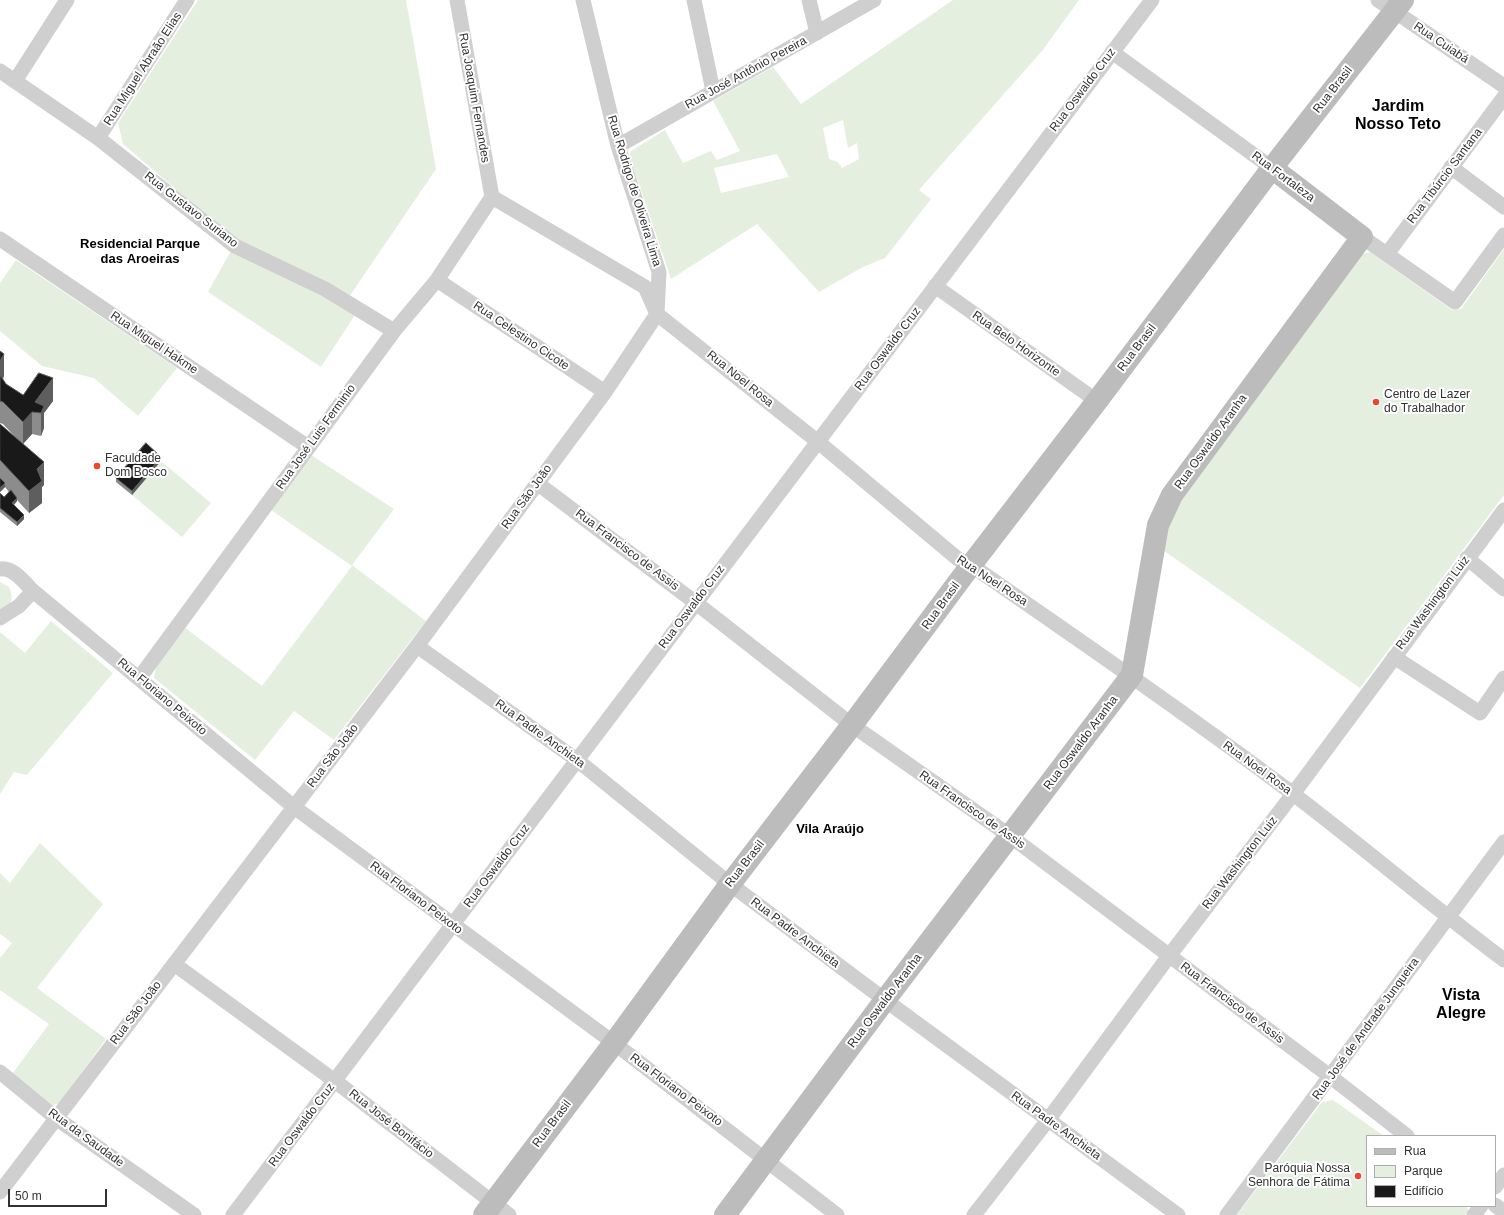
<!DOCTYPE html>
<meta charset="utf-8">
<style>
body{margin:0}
#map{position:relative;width:1504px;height:1215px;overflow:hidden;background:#fff;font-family:Helvetica,sans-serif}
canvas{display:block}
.legend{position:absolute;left:1366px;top:1135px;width:130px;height:72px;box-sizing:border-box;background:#fff;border:1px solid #adadad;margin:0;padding:5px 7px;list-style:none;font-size:12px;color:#323232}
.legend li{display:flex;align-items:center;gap:8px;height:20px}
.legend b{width:20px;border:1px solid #adadad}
.scale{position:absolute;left:8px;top:1189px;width:99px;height:18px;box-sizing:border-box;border:2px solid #323232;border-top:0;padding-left:5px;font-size:12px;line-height:14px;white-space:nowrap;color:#323232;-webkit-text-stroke:3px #fff;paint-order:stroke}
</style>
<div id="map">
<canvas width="1504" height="1215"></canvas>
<ul class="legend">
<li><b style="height:5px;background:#bcbcbc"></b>Rua</li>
<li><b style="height:11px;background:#e5efe0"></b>Parque</li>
<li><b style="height:11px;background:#191919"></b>Edifício</li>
</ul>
<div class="scale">50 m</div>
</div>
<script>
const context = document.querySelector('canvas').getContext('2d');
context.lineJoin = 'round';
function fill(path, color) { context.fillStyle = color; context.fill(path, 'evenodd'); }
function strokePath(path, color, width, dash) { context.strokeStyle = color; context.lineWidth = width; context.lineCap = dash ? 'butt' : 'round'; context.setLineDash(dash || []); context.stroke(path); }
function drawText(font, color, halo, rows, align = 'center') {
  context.font = font + ' Helvetica,sans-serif'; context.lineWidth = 4; context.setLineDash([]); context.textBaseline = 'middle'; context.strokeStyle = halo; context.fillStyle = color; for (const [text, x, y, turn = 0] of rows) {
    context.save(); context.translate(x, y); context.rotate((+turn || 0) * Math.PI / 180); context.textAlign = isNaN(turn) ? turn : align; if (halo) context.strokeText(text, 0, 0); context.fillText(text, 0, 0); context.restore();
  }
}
const green = new Path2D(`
 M198,0h208l30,169 -87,128 -112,-55 -114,-98 -5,-21z
 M953,0h126l-37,51 -123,139 12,9 -46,59 -22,9 -44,25 -62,-68 -86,55 -32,-95 -10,-26 2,-7 34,-21 18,33 28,-12 6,9 23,-9 -27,-50 60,-34 28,37zM843,120l5,28 9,-5 2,16 -17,9 -4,-6 -9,-3 -6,-31zM777,154l12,23 -68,16 -7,-25z
 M232,249l91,45 32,21 -34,52 -113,-75z
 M1504,249v246l-144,193 -200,-140 18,-50 180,-243 12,-3 82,58 9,-1z
 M16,260l161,108 -39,48 -44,-38 -52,-12 -42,-35v-48z
 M311,455l83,54 -42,56 74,56 -92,119 -40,-29 -39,49 -101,-82 2,-12 28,-39 78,59 90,-120 -81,-56z
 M161,461l50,42 -29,34 -50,-42z
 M0,582l9,5c6,15 2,16 -9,26z
 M51,621l62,52 -86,102 -13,-3 -14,22v-162l25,21z
 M40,843l63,61 -66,84 69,51 -47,65 -7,1 -40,-31 37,-50 -49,-34v-32l12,-15 -12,-9v-61l10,10z
 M1333,1100l51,36h-17v70h100l1,5 -3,4h-228l85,-113z`);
const street = new Path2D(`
 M457,0l35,197
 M694,0l19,91
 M809,0l8,33
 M1378,0l126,86
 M1112,52l160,116
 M0,71l98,67 137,108 90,43 69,42
 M15,81l52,-81
 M98,138l89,-138
 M618,146l256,-146
 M1451,167l53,40
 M492,197l153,90 12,27 160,127 141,118 13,6c108,75 216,149 321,228 71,54 140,113 212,167
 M1362,237l93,65 49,-67
 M0,239l308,208
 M1387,254l117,-157
 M437,280l168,112
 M935,286l162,115
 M537,483l159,120 156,122 158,111 321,241 76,59
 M1467,558l37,31
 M0,569c13,-2 24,13 33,22l261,216 320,236 223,172
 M0,618l19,-12 14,-15
 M417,646l160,114 153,124 155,116 293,215
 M1394,657l86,56 24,-35
 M140,677l254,-346 43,-51 55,-83
 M174,964l161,117 174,134
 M0,1072l56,46 138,97
 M1495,1187l9,-12
 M0,1192l417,-546 188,-254 52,-78 2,-42 -41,-126 -35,-146
 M1495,1205l9,7
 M233,1215l919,-1215
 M974,1215l74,-95 121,-164 124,-162 211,-284
 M1227,1215l277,-373
 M1474,1215l7,-9`);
const secondary = new Path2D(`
 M484,1215l130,-172 116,-159 122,-159 119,-160 126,-164 175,-233 131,-168
 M725,1215l160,-215 247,-325 26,-150 14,-30 190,-258 -90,-69`);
const wall = new Path2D(`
 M0,351l4,25 -1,3 3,5 17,11 30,6 -9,12v15l-3,8 -9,-2 -9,10 21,41 -2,2v16l-13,10 -12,-13v1l-3,4 10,14 -7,7 -17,-14v-19l4,4 5,-5 -4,-5 -5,5v-68l20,18 -17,-18 -3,-1z
 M161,461l-29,34 -16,-13v-4z`);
const shadedWall = new Path2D(`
 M4,354v22l-4,8v-23z
 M53,378v23l-9,12v15l-3,8v-23l-6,-11z
 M32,412v22l-9,10v-22z
 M161,457v4l-29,34v-4z
 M44,462v23l-2,2v16l-13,10v-22l8,-22z
 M5,483v4l-5,5v-4z
 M17,498v3l-5,6v-4z
 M24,515v4l-7,7v-4z`);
const building = new Path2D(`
 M0,351l4,3 -4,7z
 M39,373l14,5 -18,24 9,4 -3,7 -9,-1 -9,10 -20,-20 -3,-1v-26l6,9 17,11z
 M0,424l44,38 -7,7 5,12 -13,10 -29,-31z
 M146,443l15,14 -29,34 -16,-13z
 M0,478l5,5 -5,5z
 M11,490l6,8 -5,5 12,12 -7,7 -17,-14v-15l4,4z`);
const markers = [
 [1376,402,4,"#ef452e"],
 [97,466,4,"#ef452e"],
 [1358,1176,4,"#ef452e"]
];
const streetNames = [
 ["Rua Cuiabá",1441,43,34],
 ["Rua Miguel Abraão Elias",143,69,-57],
 ["Rua José Antônio Pereira",746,73,-29],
 ["Rua Oswaldo Cruz",1083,90,-53],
 ["Rua Brasil",1333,90,-52],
 ["Rua Joaquim Fernandes",474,98,80],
 ["Rua Tibúrcio Santana",1445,176,-53],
 ["Rua Fortaleza",1283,177,37],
 ["Rua Rodrigo de Oliveira Lima",634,191,73],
 ["Rua Gustavo Suriano",191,210,38],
 ["Rua Celestino Cicote",521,336,34],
 ["Rua Miguel Hakme",154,343,34],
 ["Rua Belo Horizonte",1016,344,35],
 ["Rua Brasil",1137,348,-53],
 ["Rua Oswaldo Cruz",888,349,-53],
 ["Rua Noel Rosa",740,379,39],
 ["Rua José Luis Ferminio",316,437,-54],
 ["Rua Oswaldo Aranha",1211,442,-54],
 ["Rua São João",527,497,-54],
 ["Rua Francisco de Assis",627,550,37],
 ["Rua Noel Rosa",992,581,33],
 ["Rua Washington Luiz",1433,603,-53],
 ["Rua Brasil",941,606,-54],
 ["Rua Oswaldo Cruz",692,607,-53],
 ["Rua Floriano Peixoto",162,697,40],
 ["Rua Padre Anchieta",540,734,36],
 ["Rua Oswaldo Aranha",1081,743,-53],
 ["Rua São João",333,756,-53],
 ["Rua Noel Rosa",1257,768,36],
 ["Rua Francisco de Assis",972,810,35],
 ["Rua Washington Luiz",1240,863,-52],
 ["Rua Brasil",745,864,-52],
 ["Rua Oswaldo Cruz",497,866,-53],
 ["Rua Floriano Peixoto",416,898,37],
 ["Rua Padre Anchieta",795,933,37],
 ["Rua Oswaldo Aranha",885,1001,-53],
 ["Rua Francisco de Assis",1232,1003,37],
 ["Rua São João",136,1013,-53],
 ["Rua José de Andrade Junqueira",1366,1029,-54],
 ["Rua Floriano Peixoto",676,1090,37],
 ["Rua José Bonifácio",391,1124,38],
 ["Rua Brasil",552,1124,-53],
 ["Rua Oswaldo Cruz",302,1125,-53],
 ["Rua Padre Anchieta",1056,1126,36],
 ["Rua da Saudade",86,1138,36]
];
const poiNames = [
 ["Centro de Lazer",1384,395],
 ["do Trabalhador",1384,409],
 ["Faculdade",105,459],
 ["Dom Bosco",105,473],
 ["Paróquia Nossa",1350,1169,"right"],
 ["Senhora de Fátima",1350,1183,"right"]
];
const neighbourhoodNames = [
 ["Residencial Parque",140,244],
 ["das Aroeiras",140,259],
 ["Vila Araújo",830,829]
];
const districtNames = [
 ["Jardim",1398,107],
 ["Nosso Teto",1398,125],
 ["Vista",1461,996],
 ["Alegre",1461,1014]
];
fill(green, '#e5efe0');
strokePath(street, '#cfcfcf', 15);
strokePath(secondary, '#bcbcbc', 22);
fill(wall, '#8c8c8c');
fill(shadedWall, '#5e5e5e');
fill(building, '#191919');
strokePath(building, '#5e5e5e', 1);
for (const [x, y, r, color] of markers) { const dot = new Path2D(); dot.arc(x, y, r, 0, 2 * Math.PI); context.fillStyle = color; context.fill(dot); strokePath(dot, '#fff', 1.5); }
drawText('12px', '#323232', '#fff', streetNames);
drawText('12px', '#323232', '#fff', poiNames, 'left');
drawText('bold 13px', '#000', '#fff', neighbourhoodNames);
drawText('bold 16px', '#000', '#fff', districtNames);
</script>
